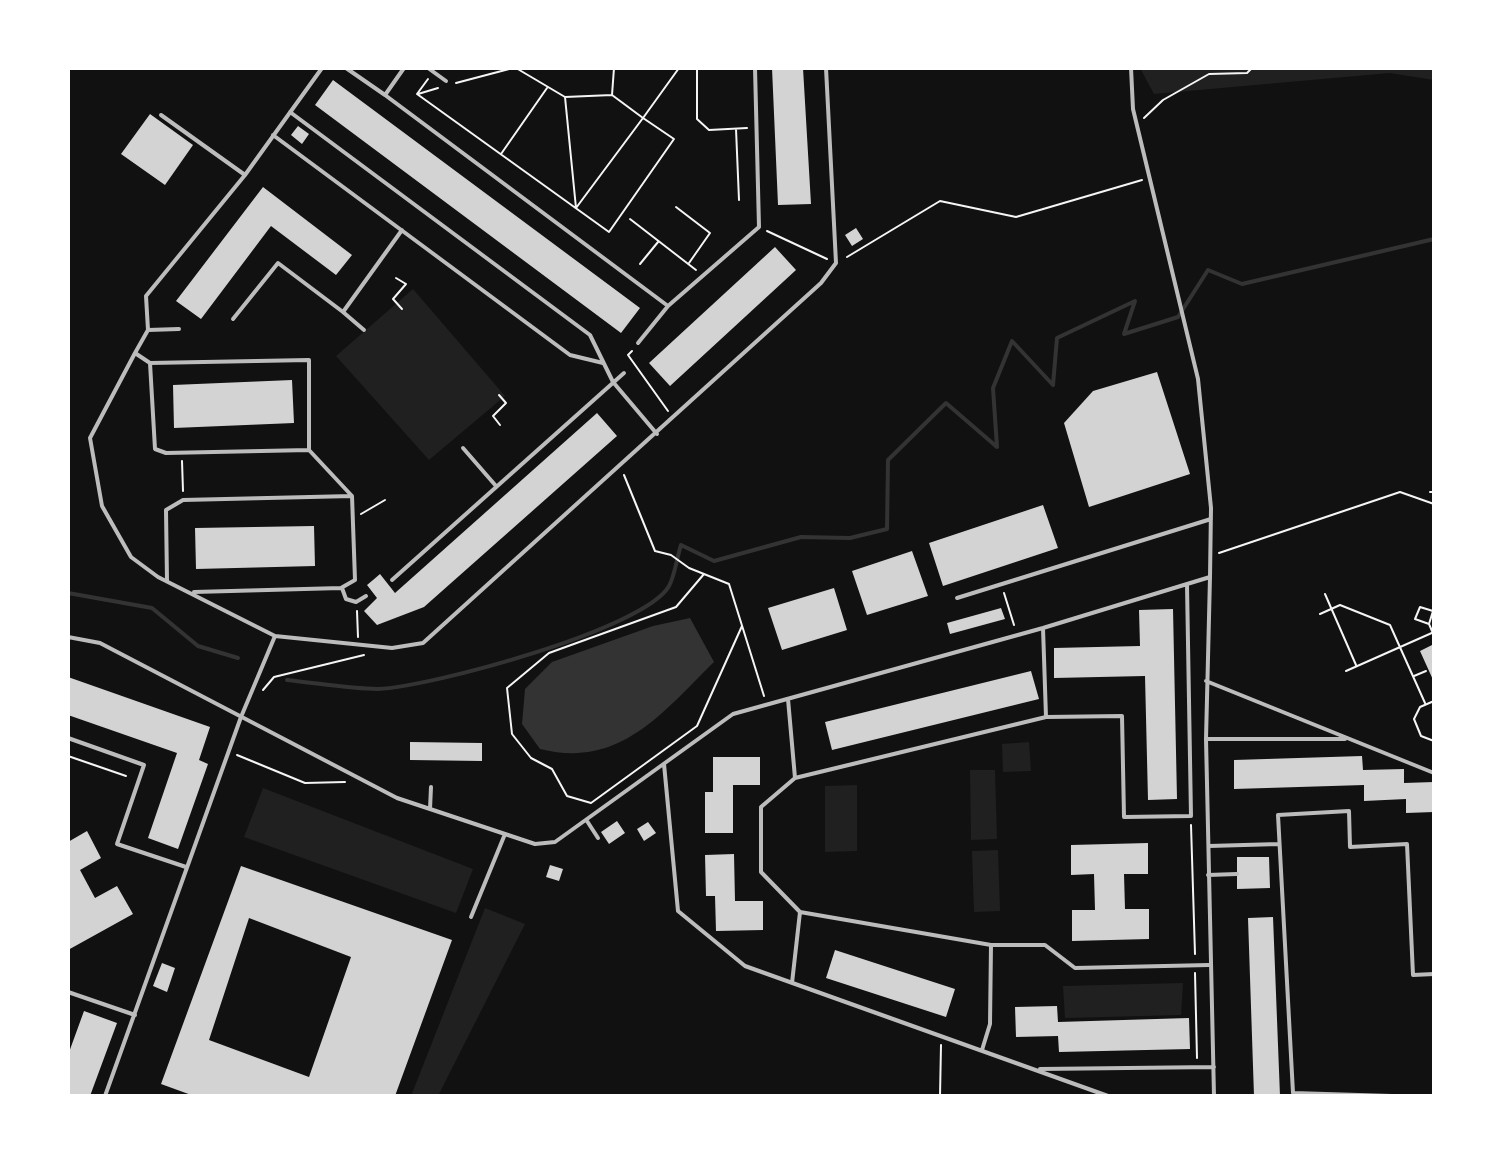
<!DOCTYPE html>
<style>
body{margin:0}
#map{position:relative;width:1502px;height:1164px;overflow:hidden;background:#111;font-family:"PT Serif",serif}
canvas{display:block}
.frame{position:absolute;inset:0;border:70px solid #fff;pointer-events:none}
</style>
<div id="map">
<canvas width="1502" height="1164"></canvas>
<div class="frame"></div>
</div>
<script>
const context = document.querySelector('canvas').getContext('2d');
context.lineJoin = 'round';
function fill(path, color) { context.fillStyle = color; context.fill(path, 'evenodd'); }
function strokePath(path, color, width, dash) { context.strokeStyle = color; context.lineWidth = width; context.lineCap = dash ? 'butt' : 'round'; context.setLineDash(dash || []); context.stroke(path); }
const green = new Path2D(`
 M1140,68h294v12l-44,-7 -236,21z
 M413,289l92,107 -76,64 -93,-104z
 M1029,742l2,29 -28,1 -1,-28z
 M970,770h25l2,69 -26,1z
 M857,785v66l-32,1v-66z
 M263,788l210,81 -17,44 -212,-76z
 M998,850l2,61 -26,1 -2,-61z
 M485,908l40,16 -87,172h-27z
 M1183,983l-2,32 -116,3 -2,-32z`);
const water = new Path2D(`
 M690,618l24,44c-52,51 -94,107 -174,87l-18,-25 3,-35 27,-27 101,-36z`);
const stream = new Path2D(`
 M68,593l84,15 46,38 40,12
 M287,680c30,3 62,9 91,9 52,-2 267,-60 291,-103 6,-11 8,-29 12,-41l33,16 87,-24 49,1 37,-9 1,-69 58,-57 51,44 -4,-59 19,-47 41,44 4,-47 78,-37 -11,33 54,-17 30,-47 34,14 192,-45`);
const building = new Path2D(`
 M772,68h31l8,136 -33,1z
 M333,80l307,228 -19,25 -306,-228z
 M150,114l43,31 -28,40 -44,-31z
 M298,126l11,8 -7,10 -11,-9z
 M263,187l89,68 -16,20 -65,-49 -70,93 -25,-18z
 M856,228l7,11 -11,7 -7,-11z
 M775,247l21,23 -126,116 -21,-23z
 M1157,372l33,102 -101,33 -25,-84 29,-32z
 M292,380l2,43 -120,5 -1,-43z
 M597,413l20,23 -193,171 -47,18 -13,-14 13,-13 -10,-13 6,-5 7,-6 15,19z
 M1043,505l15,43 -115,38 -14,-43z
 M314,526l1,40 -119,3 -1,-41z
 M912,551l16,45 -61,19 -15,-44z
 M834,588l13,42 -65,20 -14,-42z
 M1001,608l4,11 -55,15 -3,-11z
 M1173,609l4,190 -29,1 -3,-124 -91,2v-30l86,-2 -1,-36z
 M1434,644v38l-14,-31z
 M1031,671l8,28 -207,51 -7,-28z
 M68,677l142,50 -11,33 9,4 -30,85 -30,-11 29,-85 -109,-38z
 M410,742l72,1v18l-72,-1z
 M1362,756l1,14 41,-1v14l30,-1v30l-28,1v-14l-42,2v-16l-130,4v-29z
 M713,757h47v28h-27v48h-28v-41h8z
 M617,821l8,12 -16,11 -8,-12z
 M648,822l8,11 -12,8 -7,-12z
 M87,831l14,27 -21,12 15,28 22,-12 16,28 -65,36v-108z
 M1148,843v31h-24l1,35h24v30l-77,2v-31h23l-1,-36 -23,1v-30z
 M734,854l1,47h28v29l-47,1 -1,-35h-9l-1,-41z
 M1237,857h32l1,31 -33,1z
 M550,865l13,4 -4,12 -13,-4z
 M241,866l211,74 -57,156h-201l-33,-12zM249,918l102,39 -42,120 -100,-37z
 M1273,917l7,179h-26l-6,-178z
 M835,950l120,39 -9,28 -120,-39z
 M162,963l13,5 -8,24 -14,-6z
 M1057,1006l1,16 131,-4 1,31 -131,3 -1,-16 -42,1 -1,-30z
 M84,1011l33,12 -27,73h-22v-41z`);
const path = new Path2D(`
 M516,68l49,29 47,-2 2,-27
 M697,68v51l12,11 38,-2
 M428,79l-11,15 192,138 65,-93 -31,-21 36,-50
 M456,83l57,-15
 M418,94l20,-6
 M565,97l11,111 67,-90 -31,-23
 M1144,118l19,-18 46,-26 38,-1 5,-5
 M736,129l3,71
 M501,154l46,-66
 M676,207l34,26 -21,30
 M630,219l66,51
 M767,231l60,28
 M847,257l93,-56 76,16 126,-37
 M640,264l18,-22
 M396,278l10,6 -13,15 9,10
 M632,351l-4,4 40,56
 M499,395l7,8 -13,13 7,9
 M182,461l1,30
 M624,475l31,76 16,4 18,13 40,16 35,112
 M1430,492h4
 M361,514l24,-14
 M1219,553l181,-61 34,12
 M704,574l-28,33 -127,46 -42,35 5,46 19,24 21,11 15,27 24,7 106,-77 45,-100
 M1004,593l10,32
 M1325,594l31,71
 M357,611l1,26
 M1320,614l20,-9 50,20 35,78
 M1429,624l-14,-5 5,-12 13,4 -4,13 3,7
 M1346,671l88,-39
 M1414,676l12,-5
 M263,690l11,-13 90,-22
 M1434,701l-14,6 -6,12 7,17 13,5
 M237,755l68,28 40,-1
 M68,756l58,20
 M1191,825l4,129
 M1195,973l2,85
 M940,1096l1,-51`);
const service = new Path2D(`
 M346,68l39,27
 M404,68l-19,27 283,211 91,-79 -4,-159
 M428,68l18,13
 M1131,68l2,41 65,270 13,129 -1,69
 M290,112l300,223 23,47 44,52
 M161,115l84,60
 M273,135l297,220 33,8
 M343,312l21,18
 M233,319l45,-56 65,49 59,-82
 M148,330l31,-1
 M638,343l30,-37
 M135,353l13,-23 -2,-34 99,-121 77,-107
 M150,363l5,86 11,4 143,-3
 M463,448l33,38
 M352,496l-43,-46v-90l-159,3 -15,-10 -45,85 12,68 29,51 27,20 117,59 117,12 31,-5 398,-360 15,-20 -10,-195
 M392,580l232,-207
 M167,581l-1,-71 17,-10 169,-4 3,84 -14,8 -147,4
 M342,588l4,11 10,3 10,-6
 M957,598l254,-79
 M1043,628l3,89 76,-1 2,101 67,-1 -4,-231
 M68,637l32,6 297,155 138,46 20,-2 178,-128 310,-86 167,-51 -4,162 8,357
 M1206,681l228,92
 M788,699l7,79 251,-61
 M68,738l76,27 -27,79 69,23
 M1206,739h139
 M664,764l14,147 67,55 363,130
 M795,778l-34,29v65l39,40 191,33
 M430,809l1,-22
 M587,821l11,17
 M1209,846l70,-2
 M1208,875l29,-1
 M471,917l34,-83
 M792,983l8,-71
 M68,992l67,23
 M982,1050l8,-26 1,-79h54l30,23 134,-3
 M1040,1069l174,-2
 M105,1096l136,-379 34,-81
 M1392,1096l-99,-3 -15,-278 71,-4 1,36 57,-3 6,131 21,-1`);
fill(green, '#202020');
fill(water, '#333');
strokePath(stream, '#333', 4);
fill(building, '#d3d3d3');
strokePath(path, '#f5f5f5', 2);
strokePath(service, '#bcbcbc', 4);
</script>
